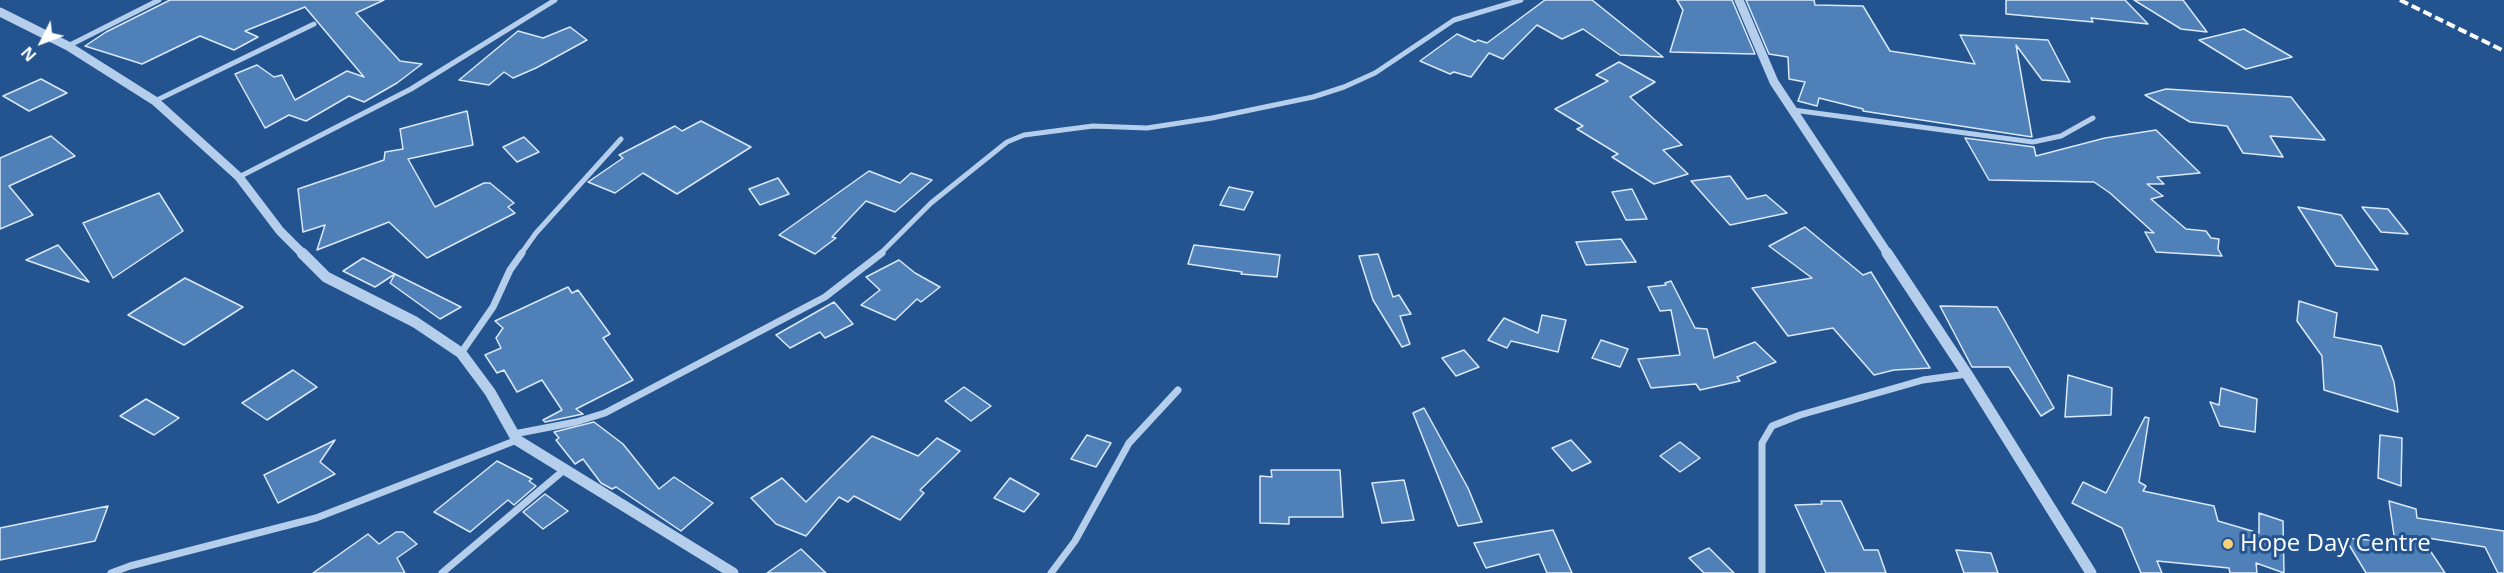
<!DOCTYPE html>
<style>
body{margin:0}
#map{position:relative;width:2504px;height:573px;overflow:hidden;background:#235490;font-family:"Open Sans",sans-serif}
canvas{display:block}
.north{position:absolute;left:12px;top:12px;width:60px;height:60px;-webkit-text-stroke:4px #235490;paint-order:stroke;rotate:228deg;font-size:16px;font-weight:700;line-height:24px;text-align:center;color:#fff}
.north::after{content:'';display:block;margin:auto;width:21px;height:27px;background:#fff;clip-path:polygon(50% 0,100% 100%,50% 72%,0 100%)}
</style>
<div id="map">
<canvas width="2504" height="573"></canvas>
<div class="north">N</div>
</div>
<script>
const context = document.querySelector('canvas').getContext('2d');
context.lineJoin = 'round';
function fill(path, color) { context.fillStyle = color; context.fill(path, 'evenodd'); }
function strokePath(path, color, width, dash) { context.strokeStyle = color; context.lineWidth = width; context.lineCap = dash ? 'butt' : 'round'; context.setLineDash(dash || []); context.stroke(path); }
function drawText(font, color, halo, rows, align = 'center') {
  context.font = font + ' "Open Sans",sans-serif'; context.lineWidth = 6; context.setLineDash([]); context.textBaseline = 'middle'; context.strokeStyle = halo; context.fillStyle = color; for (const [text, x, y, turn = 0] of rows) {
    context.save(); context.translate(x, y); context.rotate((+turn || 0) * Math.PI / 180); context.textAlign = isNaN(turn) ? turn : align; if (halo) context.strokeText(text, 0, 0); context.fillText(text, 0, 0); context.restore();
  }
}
const building = new Path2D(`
 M170,0h214l-28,13 44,48 22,3 -25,19 -33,19 -15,-6 -43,25 -17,-6 -24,13 -30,-54 22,-9 17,12 8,-2 13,25 52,-29 17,6 -59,-70 -60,24 13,6 -24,13 -34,-14 -58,28 -57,-18 21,-14z
 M1545,0h47l71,57 -43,-2 -37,-26 -21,10 -25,-14 -34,34 -14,-6 -18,24 -17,-5 -4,2 -30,-13 37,-27 18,8 3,-2 9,3z
 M1677,0h55l23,54 -85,-2 13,-42z
 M1746,0h68l1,5 48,1 27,45 85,13 -15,-29 88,5 22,42 -28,-2 -26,-35 16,92 -169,-26v-2l-44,-11 -2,8 -19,-5 7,-19 -16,-3 -1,-22 -19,-3z
 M2006,0h119l23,24 -57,-6 2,4 -87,-8z
 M2134,0h49l24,32 -26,-3z
 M570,27l17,13 -51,28 -23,10 -9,-6 -15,13 -30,-5 59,-49 25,7z
 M2244,29l48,28 -46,12 -47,-29z
 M1619,62l36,20 -25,15 52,48 -19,5 25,24 -34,10 -42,-27 6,-3 -41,-25 6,-3 -28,-17 53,-28 -12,-6z
 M41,79l26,14 -38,18 -26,-15z
 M2166,89l125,8 34,43 -55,-4 13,21 -40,-4 -16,-27 -37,-4 -45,-27z
 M467,111l6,34 -65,14 27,48 49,-24h6l24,20 -6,4 7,6 -88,45 -38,-36 -72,28 8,-25 -22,7 -5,-43 86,-29 1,-8 18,-3 -3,-20z
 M701,121l50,26 -74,47 -34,-21 -28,20 -27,-11 35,-24 -4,-3 56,-29 7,5z
 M2156,130l44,43 -43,4 7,7h-17l16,12 -12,3 35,30 20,2 5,7 8,1 -1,10 4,7 -66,-4 -11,-20 9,1 -44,-40 -16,-11 -105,-2 -24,-42 69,9 2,9 69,-18z
 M51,136l24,20 -66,30 24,29 -33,14v-71z
 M524,137l15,15 -22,10 -14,-15z
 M869,171l31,12 11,-10 21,7 -37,32 -29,-11 -34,36 4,1 -21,16 -36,-19z
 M1730,176l17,23 19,-4 21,18 -57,12 -39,-44z
 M778,178l11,16 -29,11 -11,-16z
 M1229,187l24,5 -9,18 -24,-5z
 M1632,189l15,30 -21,1 -14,-28z
 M159,193l24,38 -70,47 -30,-55z
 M2298,207l43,8 37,55 -42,-4z
 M2362,207l26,2 20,25 -27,-2z
 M1805,227l58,48 8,-3 59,96 -36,2 -20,5 -41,-47 -45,8 -36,-48 60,-10 -43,-32z
 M1621,239l15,23 -50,3 -10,-23z
 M58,245l31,37 -63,-22z
 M1194,245l86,10 -3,22 -36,-3 1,-2 -54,-8z
 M1378,254l15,43 6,-2 12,19 -11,2 10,28 -8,3 -29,-47 -14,-44z
 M363,258l32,16 -20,13 -32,-16z
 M899,260l16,13 25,14 -19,15 -4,-3 -22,21 -34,-15 19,-15 -14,-13z
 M395,274l66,33 -21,12 -50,-36z
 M185,278l58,29 -59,38 -56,-30z
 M1671,281l24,47 12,1 7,29 41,-16 21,20 -39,15 3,4 -40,9 -4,-6 -45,4 -13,-29 42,-4 -9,-45 -11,1 -12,-24 18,-2 -1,-2z
 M568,287l4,6 6,-3 32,44 -7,4 30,42 -57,29 7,5 -38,8 -2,-2 19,-10 -20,-30 -25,12 -13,-22 -7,3 -12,-18 16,-7 -5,-10 7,-10 -8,-7z
 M2299,301l38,12 -3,24 47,9 13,36 4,30 -74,-22 -2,-34 -25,-35z
 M834,302l19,22 -28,14 -5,-6 -30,16 -14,-13z
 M1940,306l57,1 57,101 -13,8 -32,-49h-37z
 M1542,315l24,5 -8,32 -47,-11 -4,7 -19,-8 16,-22 34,15z
 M1601,340l27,9 -8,18 -28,-9z
 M1464,350l15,17 -23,9 -14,-18z
 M293,370l24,17 -50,33 -25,-17z
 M2068,375l44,13 -1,27 -46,2z
 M964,387l27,19 -20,15 -26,-20z
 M2221,388l36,11 -2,33 -35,-6 -10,-24 9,3z
 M146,399l33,19 -25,17 -34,-19z
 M1424,408l44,80 14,34 -24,4 -45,-113z
 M2145,417l4,1 -10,64 7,4 -3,5 71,15 4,15 41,12v-20l24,8 1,52 -28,-10 1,10h-27l-1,-5 -72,-7 5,12h-21l-19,-45 -50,-25 11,-21 23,11z
 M594,422l29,22 36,45 15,-12 39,26 -32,28 -65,-44 -4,2 -11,-6 -18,-24 -8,5 -19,-24 3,-2 -5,-6z
 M1087,435l24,8 -15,24 -25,-8z
 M2380,435l22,3 -1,48 -23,-8z
 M872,436l46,20 19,-18 23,13 -40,39 4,3 -24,27 -46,-24 -6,6 -9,-5 -33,39 -30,-12 -25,-26 31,-20 24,24z
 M335,440l-15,22 15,12 -57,29 -14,-28z
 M1571,440l20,22 -19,9 -20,-23z
 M1680,442l20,16 -20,14 -20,-16z
 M497,461l35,18 -3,2 7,5 -22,19 -6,-5 -38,32 -36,-20z
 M1271,470h69l3,47h-54v7l-29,-1v-47l12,1z
 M1010,478l29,16 -15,18 -30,-14z
 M1404,480l10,40 -32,3 -10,-40z
 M545,494l23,17 -25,18 -20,-17z
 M1821,501h20l23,49h14l8,23h-60l-31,-68 27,-1z
 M2389,501l27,8 1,9 87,13v42h-6l-13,-26 -64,-10 24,36h-79l-21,-35 50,4z
 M108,506l-13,35 -95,19v-32z
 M1553,530l19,43h-25l-8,-19 -53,14 -12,-25z
 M396,532h7l14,12 -20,14 8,15h-92l55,-39 11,10z
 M1709,548l25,25h-30l-15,-15z
 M801,549l25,24h-59z
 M1956,550l35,3 7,20h-34z`);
const minorFar1 = new Path2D(`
 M68,46l91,-46
 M155,101l159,-77
 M1793,110l240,32 28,-6 32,-18
 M239,177l172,-88 144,-89
 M521,254l15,-21 85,-94
 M880,254l51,-51 76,-61 17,-7 69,-9 54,2 65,-10 101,-21 31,-10 31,-14 79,-53 67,-20`);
const minor = new Path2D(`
 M461,353l32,-46 17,-37 12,-17
 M514,434l62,-12 29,-9 220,-116 57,-44
 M111,573l19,-7 186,-48 201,-78
 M442,573l122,-103
 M1051,573l24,-32 54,-98 49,-53
 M1762,573v-130l10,-17 28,-11 123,-35 44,-6`);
const tertiaryFar1 = new Path2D(`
 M1739,0l35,82 114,172
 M0,12l68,34 87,55 84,76 41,54 23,23`);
const tertiary = new Path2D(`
 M302,253l24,24 89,45 46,31 29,39 27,48 216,133
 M1887,253l80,121 124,199`);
const rail = new Path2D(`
 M2400,0l104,51`);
const markers = [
 [2228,544,6,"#f7d178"]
];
const nearPoinames = [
 ["Hope Day Centre",2240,544]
];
fill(building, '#5080b8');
strokePath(building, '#dae8f9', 1.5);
strokePath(minorFar1, '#b5ceec', 5);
strokePath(minor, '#b5ceec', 7);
strokePath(tertiaryFar1, '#b5ceec', 9);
strokePath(tertiary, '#b5ceec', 11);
strokePath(rail, '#fff', 4, [9, 4]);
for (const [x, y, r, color] of markers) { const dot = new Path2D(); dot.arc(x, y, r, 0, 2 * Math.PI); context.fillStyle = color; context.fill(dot); strokePath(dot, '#235490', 2); }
drawText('24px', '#fff', '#235490', nearPoinames, 'left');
</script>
